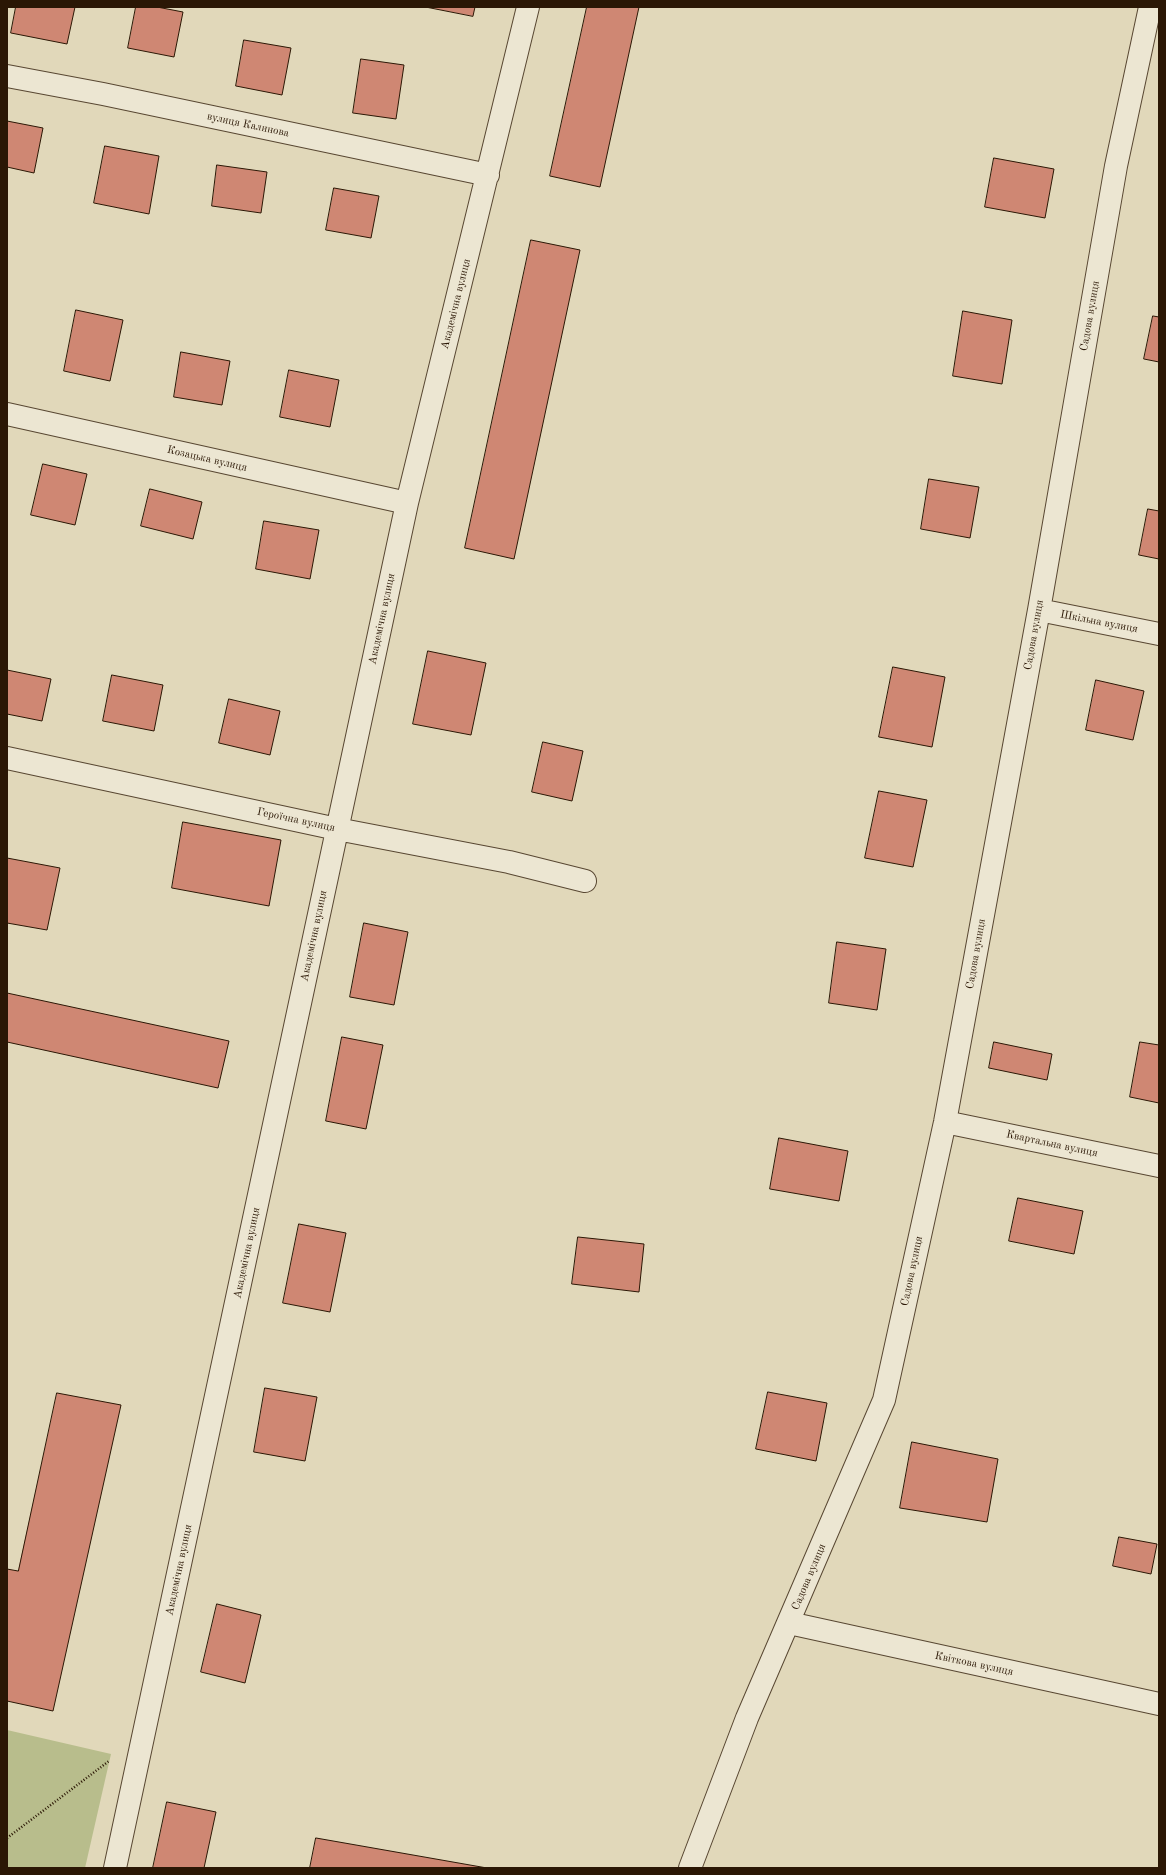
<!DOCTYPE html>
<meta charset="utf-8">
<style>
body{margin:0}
#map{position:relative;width:1166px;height:1875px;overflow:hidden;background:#e1d8ba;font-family:"Old Standard TT",serif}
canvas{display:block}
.frame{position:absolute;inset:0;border:8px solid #2b1705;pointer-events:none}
</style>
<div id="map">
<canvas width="1166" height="1875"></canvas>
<div class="frame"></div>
</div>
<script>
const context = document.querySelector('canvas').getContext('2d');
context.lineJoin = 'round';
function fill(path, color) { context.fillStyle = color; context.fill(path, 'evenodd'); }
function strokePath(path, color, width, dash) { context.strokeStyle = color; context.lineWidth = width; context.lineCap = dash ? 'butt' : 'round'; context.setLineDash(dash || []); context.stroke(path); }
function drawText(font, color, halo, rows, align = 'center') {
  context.font = font + ' "Old Standard TT",serif'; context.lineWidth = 3; context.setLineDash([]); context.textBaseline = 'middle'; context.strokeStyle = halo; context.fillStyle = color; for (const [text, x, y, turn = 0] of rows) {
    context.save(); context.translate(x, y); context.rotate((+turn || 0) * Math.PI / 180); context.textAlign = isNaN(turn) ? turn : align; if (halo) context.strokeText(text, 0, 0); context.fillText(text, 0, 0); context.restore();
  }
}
const green = new Path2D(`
 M7,1730l104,24 -26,114h-78z`);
const building = new Path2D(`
 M16,7h59l-8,37 -56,-11z
 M136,7h21l26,5 -9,45 -46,-9z
 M426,7h49l-2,9z
 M587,7h52l-39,180 -50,-11z
 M244,40l47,8 -9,47 -46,-9z
 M361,59l43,6 -8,54 -43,-6z
 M7,121l36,7 -9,45 -27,-6z
 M105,146l54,10 -10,58 -55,-11z
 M994,158l60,11 -9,49 -60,-11z
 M217,165l50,7 -6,41 -49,-7z
 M334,188l45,8 -8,42 -45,-8z
 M531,240l49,10 -66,309 -49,-11z
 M76,310l47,10 -13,61 -46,-10z
 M963,311l49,9 -10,64 -49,-8z
 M1153,316l6,1v45l-15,-3z
 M181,352l49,9 -8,44 -48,-8z
 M289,370l50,10 -9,47 -50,-10z
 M43,464l44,10 -12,51 -44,-10z
 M929,479l50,8 -9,51 -49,-9z
 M150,489l52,13 -9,37 -52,-13z
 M1148,509l11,2v48l-20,-4z
 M264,521l55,9 -9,49 -54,-10z
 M428,651l58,12 -15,72 -58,-11z
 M893,667l52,10 -13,70 -53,-10z
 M7,670l44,9 -9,42 -35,-7z
 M112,675l51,10 -9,46 -51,-10z
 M1096,680l48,11 -11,49 -47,-10z
 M229,699l51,12 -10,44 -51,-12z
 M543,742l40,9 -11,50 -40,-9z
 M879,791l48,9 -14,67 -48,-9z
 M183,822l98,18 -12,66 -97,-18z
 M7,858l53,10 -13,62 -40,-7z
 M364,923l44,9 -14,73 -44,-8z
 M837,942l49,7 -9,61 -48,-7z
 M7,993l222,48 -11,47 -211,-46z
 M342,1037l41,8 -17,84 -40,-8z
 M994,1042l58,12 -5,26 -58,-12z
 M1140,1042l19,3v58l-29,-6z
 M779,1138l69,13 -9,50 -69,-12z
 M1018,1198l65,13 -9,43 -65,-13z
 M299,1224l47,9 -16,79 -47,-9z
 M578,1237l66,7 -5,48 -67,-8z
 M265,1388l52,9 -12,64 -51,-9z
 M768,1392l59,11 -11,58 -60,-12z
 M57,1393l64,12 -68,306 -46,-10v-132l11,2z
 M912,1442l86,17 -11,63 -87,-14z
 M1119,1537l38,7 -6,30 -38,-8z
 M217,1604l44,11 -16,68 -44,-11z
 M167,1802l49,10 -12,56h-51z
 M316,1838l171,30h-177z`);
const path = new Path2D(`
 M7,1838l102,-77`);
const minor = new Path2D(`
 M7,76l96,18 385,81
 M7,414l400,89
 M1039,610l120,24
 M7,758l330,71 172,33 76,19
 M945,1122l214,44
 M789,1623l370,81
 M115,1868l292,-1365 121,-496
 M690,1868l57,-150 137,-318 61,-278 94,-512 77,-444 34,-159`);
const streetNames = [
 ["вулиця Калинова",248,125,12],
 ["Академічна вулиця",456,304,-76],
 ["Садова вулиця",1090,316,-80],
 ["Козацька вулиця",207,459,13],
 ["Академічна вулиця",382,619,-78],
 ["Шкільна вулиця",1099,622,11],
 ["Садова вулиця",1034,635,-80],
 ["Героїчна вулиця",296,820,12],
 ["Академічна вулиця",314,936,-78],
 ["Садова вулиця",976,954,-80],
 ["Квартальна вулиця",1052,1144,12],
 ["Академічна вулиця",247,1253,-78],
 ["Садова вулиця",912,1271,-78],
 ["Академічна вулиця",179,1570,-78],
 ["Садова вулиця",809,1577,-67],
 ["Квіткова вулиця",974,1664,12]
];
fill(green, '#b8bd8c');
fill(building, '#cf8773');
strokePath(building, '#2b1705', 1);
strokePath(minor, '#584732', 24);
strokePath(path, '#2b1705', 2.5, [1, 2]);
strokePath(minor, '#ece6d2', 22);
drawText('11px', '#2b1705', '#ece6d2', streetNames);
</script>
